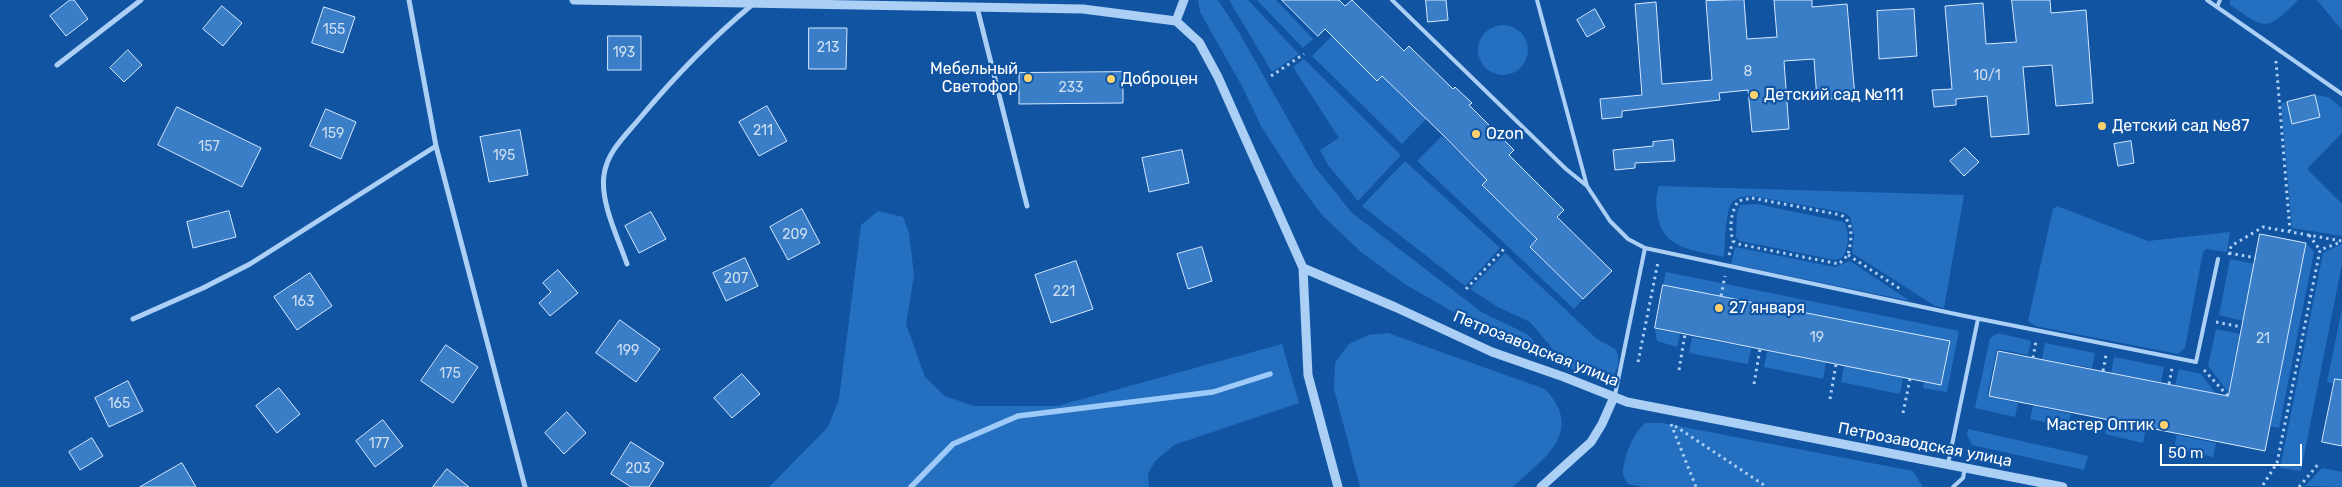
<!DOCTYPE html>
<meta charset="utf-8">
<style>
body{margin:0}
#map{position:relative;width:2342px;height:487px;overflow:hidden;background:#1154a2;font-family:Rubik,sans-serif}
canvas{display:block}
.scale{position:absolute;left:2160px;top:444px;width:142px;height:22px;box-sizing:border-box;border:2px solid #fff;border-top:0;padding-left:6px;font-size:15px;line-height:18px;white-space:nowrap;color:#fff;-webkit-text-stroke:4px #1154a2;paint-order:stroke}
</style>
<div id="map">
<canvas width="2342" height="487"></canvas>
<div class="scale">50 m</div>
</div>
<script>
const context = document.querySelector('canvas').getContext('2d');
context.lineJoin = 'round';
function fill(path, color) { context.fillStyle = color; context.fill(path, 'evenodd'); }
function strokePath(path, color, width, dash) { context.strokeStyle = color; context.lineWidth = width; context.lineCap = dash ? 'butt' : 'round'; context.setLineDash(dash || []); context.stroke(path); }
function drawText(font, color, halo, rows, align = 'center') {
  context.font = font + ' Rubik,sans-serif'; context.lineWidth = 4.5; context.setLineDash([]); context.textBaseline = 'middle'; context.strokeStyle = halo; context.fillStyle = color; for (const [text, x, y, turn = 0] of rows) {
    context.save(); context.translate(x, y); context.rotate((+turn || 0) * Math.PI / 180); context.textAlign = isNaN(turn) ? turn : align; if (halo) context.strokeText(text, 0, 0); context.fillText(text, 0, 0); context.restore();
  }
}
const green = new Path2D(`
 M1198,0h19l3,3 20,31 75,133 37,46 131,100 44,21 21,22 -45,-16 -97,-55 -45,-33 -39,-37 -29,-39 -32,-50 -19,-40 -42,-74z
 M1229,0h19l51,54 -27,18z
 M1257,0h19l37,39 -10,9z
 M2231,0h67c-32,32 -32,30 -69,4z
 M2317,0h25v30z
 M1478 50a25 25 0 1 1 50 0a25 25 0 1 1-50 0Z
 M1332,36l45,45 5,-5 44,43 -24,25 -90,-88z
 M1304,59l97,96 -43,46 -30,-36 -8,-15 19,-12 -46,-71z
 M2315,95l13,2 14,11v25l-35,36 35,35v32l-50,-8 -11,-125 6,-1 5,22 28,-7z
 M1442,136l45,44 -5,6 55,53 -7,8 53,52 -9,10 -157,-148z
 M1405,161l95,87 -35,38 -103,-80z
 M1659,186l305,9 -20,113 -9,-2 -83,-53 2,-17 -4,-20 -8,-4 -90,-16c-6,1 -14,0 -19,5 -8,9 -8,43 -9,56 -30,-7 -63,-7 -67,-45 -1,-10 -1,-17 2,-26z
 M1757,204l87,18c6,11 5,26 -2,36l-7,2 -95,-19 -4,-4 1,-25 4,-7z
 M2057,206l91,35 82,-9 -3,20 -21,-3 -3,3 -18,96 -7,6 -143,-28 -7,-5 25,-112z
 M878,211l25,6 6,16 5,42 -8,49 19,53 20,19 29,10h83l225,-62 17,59 -125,42 -19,16 -7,13 1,13h-380l59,-60 11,-28 22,-174z
 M2306,243l8,9 -35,176 -9,-2z
 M2342,244v20l-41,207 -21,-3 43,-215z
 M1735,247l100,20 15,-6 60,40 -179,-37z
 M1505,253l92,86 18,10 3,6v10l-3,8 -6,5 -13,1 -18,-6 -11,-7 -37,-44 -32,-15 -28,-18z
 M2230,259l25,5 -12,57 -24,-6z
 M1666,272l293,59 -12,61 -24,-4 1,-7 17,3 8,-43 -286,-56z
 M2342,309v76l-15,-3z
 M1655,329l25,5 -3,13 -20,-6z
 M2216,329l24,5 -12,58 -20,-26z
 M1388,333l157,56c40,43 0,68 -32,98h-153l-26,-98 1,-26 14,-19 19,-9z
 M1998,333l33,8 -3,14 -31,-6 -10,47 31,7 -3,14 -40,-9 15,-70z
 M1692,337l59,11 -3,16 -59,-11z
 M2045,343l50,10 -3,15 -50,-9z
 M1767,351l59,12 -3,16 -59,-12z
 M2114,357l50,10 -3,15 -50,-9z
 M1844,366l59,12 -3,16 -59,-12z
 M2179,369l22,5 15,20 -41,-9z
 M2033,406l38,8 -3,13 -38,-8z
 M2108,421l38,8 -3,14 -38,-9z
 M1646,423h16l251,48 10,16h-280l-15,-3c-2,-4 -5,-7 -5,-11 0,-14 11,-43 23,-50z
 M1968,429l120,27 -4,14 -112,-25 -5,-10z
 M2177,435l39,8 -3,14 -39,-9z
 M2322,468l20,4v15l-37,-1z`);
const stream = new Path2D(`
 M911,487l42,-43 65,-28 195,-24 57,-18`);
const building = new Path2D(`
 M70,0h4l14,19 -22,17 -16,-20z
 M1282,0h57l6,6 7,-6 52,51 5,-5 44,43 2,-2 17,16 -3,2 45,45 -5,5 55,55 -7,7 55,54 -29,28 -53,-52 7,-8 -55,-54 5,-5 -44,-45 -61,-59 -5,5 -52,-52 -7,7z
 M1426,0h20l2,20 -20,2z
 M1744,0l3,39 30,-2 -3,-37h38v7l35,-3 8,93 -38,3 -3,-41 -30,2 5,68 -37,3 -4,-42 -29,3 1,7 -98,11v6l-20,2 -2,-20 42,-4 -7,-91 21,-2 6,82 50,-4 -6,-79z
 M2012,0h38l1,13 35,-3 7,93 -37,3 -4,-41 -29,2 6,67 -38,3 -4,-41 -31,3v6l-22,2 -2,-17 20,-1 -7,-83 38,-3 3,41 30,-2z
 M222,6l20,17 -19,23 -20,-17z
 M324,7l31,10 -12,36 -31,-10z
 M1595,9l10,18 -18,10 -10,-17z
 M1914,9l3,47 -38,3 -2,-48z
 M809,28h38l-1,41h-37z
 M608,36h33v34h-33z
 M128,50l14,15 -18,17 -14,-14z
 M1123,72v31l-104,1v-31z
 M2315,95l5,22 -28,7 -5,-22z
 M767,106l20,35 -28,15 -20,-34z
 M177,107l84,41 -19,39 -84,-42z
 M326,109l30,13 -15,37 -31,-13z
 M520,130l8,45 -39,7 -9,-45z
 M1673,140l2,21 -40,2v5l-20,2 -2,-20 40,-4v-4z
 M2131,141l3,22 -16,3 -4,-22z
 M1965,148l14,14 -15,14 -14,-15z
 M1182,150l7,33 -40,9 -7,-34z
 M802,209l18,34 -32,17 -18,-33z
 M229,211l7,26 -43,11 -6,-26z
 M651,212l15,27 -27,14 -14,-27z
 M2260,234l46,9 -41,208 -276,-55 9,-45 230,45z
 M1202,247l10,34 -24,8 -11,-35z
 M745,258l13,28 -32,15 -13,-28z
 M1076,261l17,48 -42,14 -16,-48z
 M558,270l20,23 -28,23 -11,-13 12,-11 -8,-9z
 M310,273l22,33 -35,24 -23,-33z
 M1663,285l287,56 -9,44 -286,-57z
 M620,320l40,29 -24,33 -40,-29z
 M446,345l32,22 -25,36 -32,-22z
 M742,374l18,20 -28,24 -18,-20z
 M2335,379l7,1v66l-20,-4z
 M128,381l15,30 -34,16 -14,-29z
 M279,388l21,26 -23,19 -21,-27z
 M567,412l19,21 -22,21 -19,-21z
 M383,420l20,26 -28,21 -19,-26z
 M92,438l11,18 -23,14 -11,-18z
 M631,442l33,21 -15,24h-18l-20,-13z
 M182,463l14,24h-56z
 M447,469l22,18h-36z`);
const path = new Path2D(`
 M2276,61l14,170
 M1271,76l33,-22
 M1752,198l89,17c14,8 10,26 7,40l-9,9 -101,-20 -5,-3c-4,-14 -2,-28 5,-40z
 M2309,235l11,15
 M2229,253l27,5
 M1729,255l4,-14
 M1848,255l54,35
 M2229,255l2,-9 32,-19 79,14
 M1466,289l39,-41
 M1721,296l4,-20
 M2216,322l26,5
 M2033,358l3,-17
 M1638,362l20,-100
 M1679,370l6,-36
 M2204,370l24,26
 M2103,371l3,-16
 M1754,384l6,-35
 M2169,384l3,-16
 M1830,399l6,-35
 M1903,413l7,-34
 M1671,424l25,63
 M1675,426l92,61
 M2263,485l14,-22 43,-213 21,-8
 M2299,487l21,-25`);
const service = new Path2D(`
 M1392,0l174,169 21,17 23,35 18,18 17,9 320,68 231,46 22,-103
 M1537,0l50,186
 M2207,0l135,94
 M2217,7l3,-7
 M1615,395l30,-147
 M1948,464l30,-145
 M1953,487l10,-9 2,-10`);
const minor = new Path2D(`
 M409,0l27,146 89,341
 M977,7l50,199
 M57,65l84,-65
 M627,264c-9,-26 -27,-62 -23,-89 3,-23 21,-39 36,-57 35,-42 71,-79 113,-114
 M133,319l70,-31 47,-24 186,-118`);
const tertiary = new Path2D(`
 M574,0l509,9 93,12
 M1176,21l23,21 19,35 85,191 5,107 30,112
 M1176,21l8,-21
 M1303,268l92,39 97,45 72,25 63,25 436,85
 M1541,487l50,-45 11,-18 12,-27`);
const markers = [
 [1028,78,5,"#ffd26f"],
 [1111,79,5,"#ffd26f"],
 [1754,95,5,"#ffd26f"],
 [2102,126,5,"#ffd26f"],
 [1476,134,5,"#ffd26f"],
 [1719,308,5,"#ffd26f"],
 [2164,425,5,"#ffd26f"]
];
const numberNames = [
 ["155",334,30],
 ["213",828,48],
 ["193",624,53],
 ["8",1748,72],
 ["10/1",1987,76],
 ["233",1071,88],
 ["211",763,131],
 ["159",333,134],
 ["157",209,147],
 ["195",504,156],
 ["209",795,235],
 ["207",736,279],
 ["221",1064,292],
 ["163",303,302],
 ["19",1817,338],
 ["21",2263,339],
 ["199",628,351],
 ["175",450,374],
 ["165",119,404],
 ["177",379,444],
 ["203",638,469]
];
const poiNames = [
 ["Мебельный",1018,69,"right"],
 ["Светофор",1018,87,"right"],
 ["Доброцен",1121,79],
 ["Детский сад №111",1764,95],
 ["Детский сад №87",2112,126],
 ["Ozon",1486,134],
 ["27 января",1729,308],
 ["Мастер Оптик",2154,425,"right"]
];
const streetNames = [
 ["Петрозаводская улица",1536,349,22],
 ["Петрозаводская улица",1925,445,11]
];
fill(green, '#246fc0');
strokePath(stream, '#9dcaf8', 5.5);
fill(building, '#3a7ec8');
strokePath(building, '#d4e8fe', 1);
strokePath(path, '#abcff5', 3, [2.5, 4]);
strokePath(service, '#abcff5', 4);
strokePath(minor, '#abcff5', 5);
strokePath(tertiary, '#abcff5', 9);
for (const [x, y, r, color] of markers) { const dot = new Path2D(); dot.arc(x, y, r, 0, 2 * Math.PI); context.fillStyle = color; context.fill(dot); strokePath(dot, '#1154a2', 2); }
drawText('14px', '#cedff1', null, numberNames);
drawText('16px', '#fff', '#1154a2', poiNames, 'left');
drawText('16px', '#fff', '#1154a2', streetNames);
</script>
